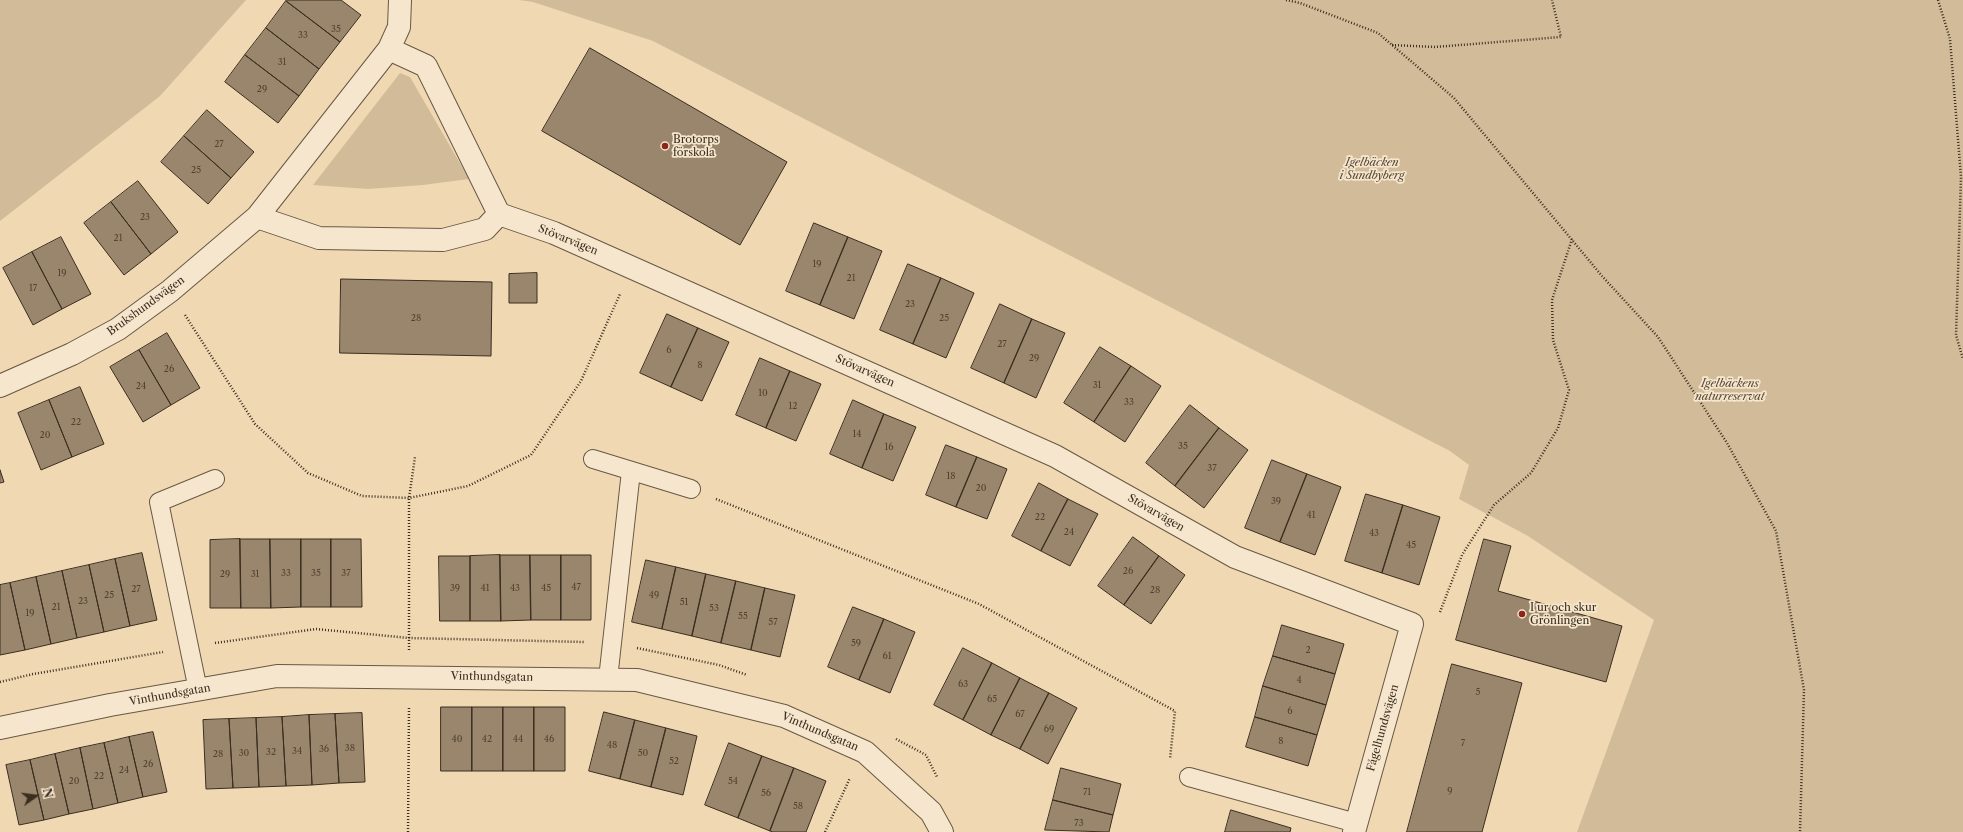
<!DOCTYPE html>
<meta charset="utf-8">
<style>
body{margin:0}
#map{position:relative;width:1963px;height:832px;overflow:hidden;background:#f0d8b2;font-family:"Libre Caslon Text",serif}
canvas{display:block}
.north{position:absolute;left:16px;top:776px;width:40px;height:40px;-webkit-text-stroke:3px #f5e6cd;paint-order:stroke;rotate:76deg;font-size:11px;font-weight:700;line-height:16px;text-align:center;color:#3b2e20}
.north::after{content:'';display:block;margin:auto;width:14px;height:18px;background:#3b2e20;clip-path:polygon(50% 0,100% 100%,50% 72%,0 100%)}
</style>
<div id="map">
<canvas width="1963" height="832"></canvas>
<div class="north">N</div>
</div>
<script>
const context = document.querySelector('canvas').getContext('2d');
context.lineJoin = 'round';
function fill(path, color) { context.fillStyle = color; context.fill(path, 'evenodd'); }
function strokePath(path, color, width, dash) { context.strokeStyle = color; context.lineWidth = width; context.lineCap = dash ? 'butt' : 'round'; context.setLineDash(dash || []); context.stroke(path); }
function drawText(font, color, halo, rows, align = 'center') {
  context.font = font + ' "Libre Caslon Text",serif'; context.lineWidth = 3.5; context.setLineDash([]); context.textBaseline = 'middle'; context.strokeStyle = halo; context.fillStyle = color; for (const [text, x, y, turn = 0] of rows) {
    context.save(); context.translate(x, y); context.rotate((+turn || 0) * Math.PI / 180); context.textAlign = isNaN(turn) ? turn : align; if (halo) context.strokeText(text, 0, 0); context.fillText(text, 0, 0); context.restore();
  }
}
const green = new Path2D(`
 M0,0h246l-86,96 -160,125z
 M519,0h1444v832h-386l77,-212 -126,-84 -69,-37 10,-34 -19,-14 -797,-410 -120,-39z
 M400,73l10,4 59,102 -46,6 -55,4 -55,-4z`);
const building = new Path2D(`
 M287,0h54l20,15 -21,27 -54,-41z
 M286,1l54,41 -21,27 -53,-41z
 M266,28l53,41 -20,27 -54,-41z
 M590,48l197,114 -47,83 -198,-114z
 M245,55l54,41 -21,27 -53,-41z
 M207,110l47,42 -23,26 -47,-42z
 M184,136l47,42 -23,26 -47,-42z
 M138,181l40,51 -27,22 -40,-52z
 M111,202l40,52 -27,21 -40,-52z
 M814,223l34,14 -28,68 -34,-14z
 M61,237l30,57 -29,15 -30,-57z
 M848,237l34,14 -28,68 -34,-14z
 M32,252l30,57 -29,16 -30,-57z
 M908,264l33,14 -28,66 -33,-14z
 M537,273v30h-28v-29z
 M941,278l33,15 -28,65 -33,-14z
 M341,279l151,3 -1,74 -151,-3z
 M1000,304l32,15 -28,64 -33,-15z
 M667,314l31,14 -27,59 -31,-14z
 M1032,319l33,14 -29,65 -32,-15z
 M698,328l31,14 -27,59 -31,-14z
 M167,333l33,55 -29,17 -32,-55z
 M1100,347l31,19 -37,56 -30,-19z
 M139,350l32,55 -28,17 -33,-55z
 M760,358l30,13 -24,57 -30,-13z
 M1131,366l30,20 -36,56 -31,-20z
 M790,371l31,13 -25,57 -30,-13z
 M80,387l24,57 -32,13 -23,-57z
 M49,400l23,57 -31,13 -23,-57z
 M853,400l31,14 -22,54 -32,-14z
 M1190,405l29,23 -44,58 -29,-23z
 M884,414l32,13 -23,54 -31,-13z
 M1219,428l29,22 -44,58 -29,-22z
 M946,445l31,12 -21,50 -30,-12z
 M977,457l30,12 -20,50 -31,-12z
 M1272,460l35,14 -27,68 -35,-14z
 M0,470l4,12 -4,1z
 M1307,474l34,13 -26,68 -35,-13z
 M1039,483l29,16 -27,52 -29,-15z
 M1366,494l37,11 -21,68 -37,-12z
 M1068,499l30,15 -28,52 -29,-15z
 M1403,505l37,12 -21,68 -37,-12z
 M1133,537l26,19 -35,49 -26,-19z
 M240,539l1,69h-31v-68z
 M240,539h30l1,69h-30z
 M270,539h31v68l-30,1z
 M301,539h30v68h-30z
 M331,539h30l1,68h-31z
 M1484,539l27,7 -13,45 124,35 -16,56 -150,-42z
 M142,553l15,67 -27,6 -15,-67z
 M500,555h30l1,65 -30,1z
 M500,555l1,66h-31v-65z
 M530,555h31v65h-30z
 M561,555h30v65h-30z
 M439,556h31v65h-30z
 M1159,556l26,19 -34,49 -27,-19z
 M115,559l15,67 -26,6 -15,-67z
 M646,560l30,7 -14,62 -30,-7z
 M89,565l15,67 -27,6 -15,-67z
 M676,567l30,7 -14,62 -30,-7z
 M62,571l15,67 -26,6 -15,-67z
 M706,574l30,7 -15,62 -29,-7z
 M36,577l15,67 -26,6 -15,-67z
 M736,581l29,7 -14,62 -30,-7z
 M10,583l15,67 -25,5v-70z
 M765,588l30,7 -15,62 -29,-7z
 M853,607l31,12 -25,61 -31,-13z
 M884,619l31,13 -25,61 -31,-13z
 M1282,625l62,19 -9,30 -62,-18z
 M963,648l29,15 -29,57 -29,-15z
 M1273,656l62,18 -9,31 -63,-19z
 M992,663l28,15 -29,57 -28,-15z
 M1452,664l70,19 -40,149h-75z
 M1020,678l29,15 -29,56 -29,-14z
 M1263,686l63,19 -9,30 -62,-18z
 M1049,693l28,15 -29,56 -28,-15z
 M441,707h31v64h-31z
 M472,707h31v64h-31z
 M503,707h31v64h-31z
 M534,707h31v64h-31z
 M604,712l31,8 -15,59 -31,-8z
 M362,713l3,69 -26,1 -4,-69z
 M335,714l4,69 -27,2 -3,-70z
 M309,715l3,70 -26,1 -4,-69z
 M282,717l4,69 -27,1 -3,-69z
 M1255,717l62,18 -9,31 -62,-19z
 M256,718l3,69 -26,1 -4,-69z
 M229,719l4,69 -27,1 -3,-69z
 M635,720l31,8 -15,59 -31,-8z
 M666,728l31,8 -14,59 -32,-8z
 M153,732l14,60 -24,5 -14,-60z
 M129,737l14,60 -25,6 -14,-60z
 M104,743l14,60 -25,6 -13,-61z
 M729,743l33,13 -24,62 -33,-13z
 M80,748l13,61 -24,5 -14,-60z
 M55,754l14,60 -25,6 -14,-60z
 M762,756l32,12 -24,63 -32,-13z
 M30,760l14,60 -25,5 -13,-60z
 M794,768l32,13 -20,51h-33l-3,-1z
 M1061,768l60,16 -8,31 -60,-15z
 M1053,800l60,15 -4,17 -64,-2z
 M1231,810l60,18 -1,4h-65z`);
const path = new Path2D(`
 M1286,0l14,3 78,30 76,65 148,178 56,61 69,106 49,88 28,159 -4,142
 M1938,0l12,39 11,138 -5,158 7,24
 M1392,45l43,2 126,-10 -9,-37
 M185,315l70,109 53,49 54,23 47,2 59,-12 63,-31 50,-74 39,-87
 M716,499l263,105 196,107 -5,48
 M1440,612l22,-57 32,-50 37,-32 27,-45 11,-38 -16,-50 -1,-40 20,-61
 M215,643l101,-14 93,9 176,4
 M637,648l82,17 28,10
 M409,650v-152l6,-41
 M0,682l33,-8 130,-22
 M896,739l30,16 11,22
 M408,832l1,-125
 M825,832l25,-54`);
const service = new Path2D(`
 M593,459l98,30
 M608,679l23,-208
 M198,690l-39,-188 56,-23
 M1189,777l167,46`);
const minor = new Path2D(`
 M389,49l37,17 73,148 55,19 501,223 180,101 177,67 -58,208
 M257,217l62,21 124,2 42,-11 14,-15
 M0,386l72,-32 46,-25 52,-38 87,-74 132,-168 10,-22 1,-27
 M0,728l110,-23 167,-29 360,4 147,36 81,36 66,60 11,20`);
const markers = [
 [665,146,4,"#8f2418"],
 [1522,614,4,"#8f2418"]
];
const numberNames = [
 ["35",336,29],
 ["33",303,35],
 ["31",282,62],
 ["29",262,89],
 ["27",219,144],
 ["25",196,170],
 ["23",145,217],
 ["21",118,238],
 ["19",817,264],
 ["19",62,273],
 ["21",851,278],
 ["17",33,288],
 ["23",910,304],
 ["28",416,318],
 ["25",944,318],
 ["27",1002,344],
 ["6",669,350],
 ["29",1034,358],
 ["8",700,365],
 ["26",169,369],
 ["31",1097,385],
 ["24",141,386],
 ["10",763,393],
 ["33",1129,402],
 ["12",793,406],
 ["22",76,422],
 ["14",857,434],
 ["20",45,435],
 ["35",1183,446],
 ["16",889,447],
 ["37",1212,468],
 ["18",951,476],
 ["20",981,488],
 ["39",1276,501],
 ["41",1311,515],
 ["22",1040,517],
 ["24",1069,532],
 ["43",1374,533],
 ["45",1411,545],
 ["26",1128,571],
 ["33",286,573],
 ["35",316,573],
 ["37",346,573],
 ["29",225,574],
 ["31",255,574],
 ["47",576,587],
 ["39",455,588],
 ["41",485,588],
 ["43",515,588],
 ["45",546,588],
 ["27",136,589],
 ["28",1155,590],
 ["25",109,595],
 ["49",654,595],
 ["23",83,601],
 ["51",684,602],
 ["21",56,607],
 ["53",714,608],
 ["19",30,613],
 ["55",743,616],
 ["57",773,622],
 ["59",856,643],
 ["2",1308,650],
 ["61",887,656],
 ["4",1299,680],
 ["63",963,684],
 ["5",1478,692],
 ["65",992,699],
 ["6",1290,711],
 ["67",1020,714],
 ["69",1049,729],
 ["40",457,739],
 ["42",487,739],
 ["44",518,739],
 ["46",549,739],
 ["8",1281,741],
 ["7",1463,743],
 ["48",612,745],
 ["38",350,748],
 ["36",324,749],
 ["34",297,751],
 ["32",271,752],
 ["30",244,753],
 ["50",643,753],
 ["28",218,754],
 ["52",674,761],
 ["26",148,764],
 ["24",124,770],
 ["22",99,776],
 ["20",74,781],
 ["54",733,781],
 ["9",1450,791],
 ["71",1087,792],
 ["56",766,793],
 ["58",798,806],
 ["73",1079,823]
];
const poiNames = [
 ["Brotorps",673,140],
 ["förskola",673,153],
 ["I ur och skur",1530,608],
 ["Grönlingen",1530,621]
];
const parkNames = [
 ["Igelbäcken",1372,163],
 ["i Sundbyberg",1372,176],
 ["Igelbäckens",1730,384],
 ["naturreservat",1730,397]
];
const streetNames = [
 ["Stövarvägen",568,240,22],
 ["Brukshundsvägen",146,306,-36],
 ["Stövarvägen",865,371,24],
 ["Stövarvägen",1156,513,30],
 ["Vinthundsgatan",492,677,1],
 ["Vinthundsgatan",170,695,-10],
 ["Fågelhundsvägen",1383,728,-74],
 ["Vinthundsgatan",820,732,23]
];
fill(green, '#d1bb99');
fill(building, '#99866c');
strokePath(building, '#3b2e20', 1);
strokePath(service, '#685844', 20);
strokePath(minor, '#685844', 24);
strokePath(path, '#3b2e20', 2.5, [1, 2]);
strokePath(service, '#f5e6cd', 18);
strokePath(minor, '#f5e6cd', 22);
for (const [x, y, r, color] of markers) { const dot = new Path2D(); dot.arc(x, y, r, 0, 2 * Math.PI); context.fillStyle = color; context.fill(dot); strokePath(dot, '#f5e6cd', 1.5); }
drawText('9px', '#524433', null, numberNames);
drawText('11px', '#3b2e20', '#f5e6cd', poiNames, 'left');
drawText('italic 11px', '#594a38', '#f5e6cd', parkNames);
drawText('11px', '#3b2e20', '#f5e6cd', streetNames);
</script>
